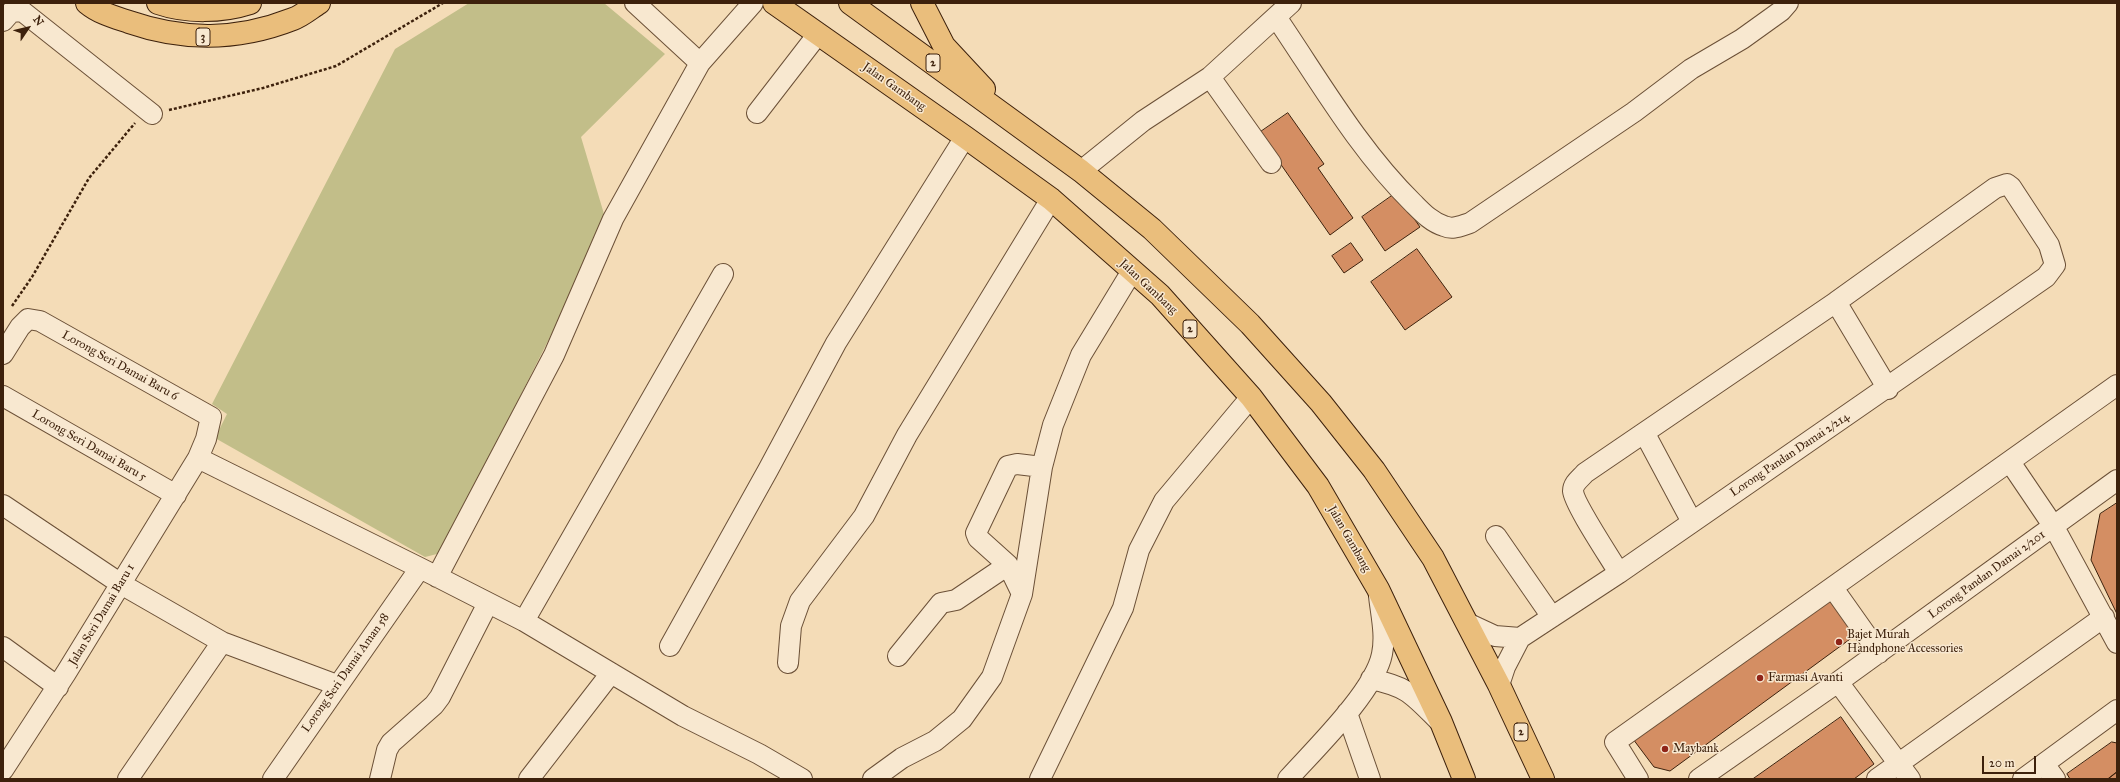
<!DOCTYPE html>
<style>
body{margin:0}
#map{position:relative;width:2120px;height:782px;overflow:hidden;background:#f4dcb7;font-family:"IM FELL Great Primer",serif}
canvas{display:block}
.frame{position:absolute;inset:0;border:4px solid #3d210c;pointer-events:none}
.north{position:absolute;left:8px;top:8px;width:40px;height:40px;-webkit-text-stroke:3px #f8e8d0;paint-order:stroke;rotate:55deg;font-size:11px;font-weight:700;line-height:16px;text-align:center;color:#3d210c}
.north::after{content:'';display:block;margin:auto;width:14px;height:18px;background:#3d210c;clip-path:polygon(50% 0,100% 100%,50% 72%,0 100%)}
.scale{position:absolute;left:1982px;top:756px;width:54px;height:18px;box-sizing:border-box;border:2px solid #3d210c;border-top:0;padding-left:5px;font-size:12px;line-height:14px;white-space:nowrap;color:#3d210c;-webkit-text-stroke:3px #f8e8d0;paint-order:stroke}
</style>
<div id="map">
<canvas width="2120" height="782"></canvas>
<div class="frame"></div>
<div class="north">N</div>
<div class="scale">20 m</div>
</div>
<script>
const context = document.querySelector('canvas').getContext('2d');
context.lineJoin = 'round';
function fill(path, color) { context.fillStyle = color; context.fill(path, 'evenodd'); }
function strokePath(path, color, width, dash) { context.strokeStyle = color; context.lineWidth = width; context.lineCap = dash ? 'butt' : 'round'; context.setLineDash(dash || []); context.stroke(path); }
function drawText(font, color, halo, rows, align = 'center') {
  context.font = font + ' "IM FELL Great Primer",serif'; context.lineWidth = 3; context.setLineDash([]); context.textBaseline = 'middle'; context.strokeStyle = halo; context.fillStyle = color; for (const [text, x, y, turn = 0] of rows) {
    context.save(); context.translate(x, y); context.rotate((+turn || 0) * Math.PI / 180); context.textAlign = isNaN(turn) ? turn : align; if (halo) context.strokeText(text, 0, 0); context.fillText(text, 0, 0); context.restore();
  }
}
const green = new Path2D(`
 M469,3h135l61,51 -84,83 26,87 -166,329 -16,4 -210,-119 12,-24 -15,-10 183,-355z`);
const building = new Path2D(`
 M1288,113l36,51 -6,4 35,50 -23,17 -71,-102z
 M1396,193l24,34 -35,24 -23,-34z
 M1351,243l12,17 -19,13 -12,-17z
 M1417,249l35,48 -47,33 -34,-48z
 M2117,503v111l-26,-54 9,-46z
 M1829,598l28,36 -187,137 -16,-4 -21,-28z
 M1841,717l33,47 -20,15h-101z
 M2112,742l5,1v29l-9,7h-38l-3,-5z
 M2117,772v7h-9z`);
const path = new Path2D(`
 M169,110l94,-22 73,-22 107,-63
 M12,306l20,-29 57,-99 46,-55`);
const minor = new Path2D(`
 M635,3l65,60
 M1276,17c43,63 82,132 137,186 9,9 18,19 31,23 9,4 16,0 26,-3l164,-111 57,-43 51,-30 39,-28 7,-8
 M3,21l8,-9 11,-1 130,103
 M1210,77l61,86
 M757,113l61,-79
 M1081,171l62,-50 67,-44 81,-74
 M1836,302l52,87
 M3,354l17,-27 8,-8 12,2 171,96 -5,22 -8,19 -132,215 -63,97
 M3,396l173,99
 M1645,434l47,88
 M198,458l222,110 104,53 159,95 76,38 43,25
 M2010,462l44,65 63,116
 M3,505l118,79 101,58 115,43
 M1496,536l56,81
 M437,577l117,-222 59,-136 87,-156 53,-60
 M1833,588l46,65
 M1022,594l-14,-29 -30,-27 -2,-5 32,-67 9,-2 25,3
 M524,621l199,-347
 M1467,623l28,13 25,2
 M670,646l98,-176 68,-127 129,-206
 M3,647l55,40
 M898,656l43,-53 15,-3 52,-35
 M788,663l3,-37 9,-25 64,-85 43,-81 144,-236
 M1371,679c37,8 41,15 67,41
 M1838,682l72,97
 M1499,685l6,-18 15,-29 99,-65 427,-296 9,-12 -6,-20 -38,-58 -4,-3 -12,4 -159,114 -251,171c-4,5 -12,10 -12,18 1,13 38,68 46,82
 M1347,713l23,66
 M2044,764l11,15
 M128,779l94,-137
 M273,779l147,-211
 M380,779l7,-29 4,-7 43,-38 6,-8 48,-94
 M529,779l82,-106
 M873,779l29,-21 33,-17 27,-22 30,-42 30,-83 20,-127 11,-42 28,-70 51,-84
 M1040,779l83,-171 16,-58 25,-49 87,-104
 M1288,779c26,-29 87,-88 94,-125 4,-19 -1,-39 -3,-58
 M1638,779l-23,-37 502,-357
 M1699,779l139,-97 279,-202
 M1877,779l227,-162
 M2023,779l94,-69`);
const highway = new Path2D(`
 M87,3c12,10 27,14 42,19 55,19 108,19 164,-3 9,-3 18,-11 26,-16
 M158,3c29,10 64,9 92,0
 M774,3l191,134 86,62 109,96 91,102 67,89 60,103 63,133 23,57
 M850,3l231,168 71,58 98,95 71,79 53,67 59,88 66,127 44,94
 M922,3l22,43 40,43`);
const markers = [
 [1839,642,4,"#8f2418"],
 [1760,678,4,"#8f2418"],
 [1665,749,4,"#8f2418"]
];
const shields = [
 [203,37,14],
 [933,63,14],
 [1190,329,14],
 [1521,732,14]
];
const shieldNames = [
 ["3",203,37],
 ["2",933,63],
 ["2",1190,329],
 ["2",1521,732]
];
const streetNames = [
 ["Jalan Gambang",894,87,35],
 ["Jalan Gambang",1148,287,43],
 ["Lorong Seri Damai Baru 6",120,366,29],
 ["Lorong Seri Damai Baru 5",89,446,30],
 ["Lorong Pandan Damai 2/214",1790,455,-34],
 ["Jalan Gambang",1349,539,60],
 ["Lorong Pandan Damai 2/201",1987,575,-36],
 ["Jalan Seri Damai Baru 1",102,615,-59],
 ["Lorong Seri Damai Aman 58",346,673,-55]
];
const poiNames = [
 ["Bajet Murah",1847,635],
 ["Handphone Accessories",1847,649],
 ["Farmasi Avanti",1768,678],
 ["Maybank",1673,749]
];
fill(green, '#c2be89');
fill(building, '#d48e63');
strokePath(building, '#3d210c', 1);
strokePath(minor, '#6b5037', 22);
strokePath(highway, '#3d210c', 24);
strokePath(path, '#3d210c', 2.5, [3, 2]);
strokePath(minor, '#f8e8d0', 20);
strokePath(highway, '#eabe7c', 22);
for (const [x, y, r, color] of markers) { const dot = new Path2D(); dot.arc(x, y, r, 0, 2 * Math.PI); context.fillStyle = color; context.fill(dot); strokePath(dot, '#f8e8d0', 1.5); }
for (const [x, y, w] of shields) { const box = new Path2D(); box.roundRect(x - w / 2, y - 9, w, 18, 3); context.fillStyle = '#f8e8d0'; context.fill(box); strokePath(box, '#3d210c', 1); }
drawText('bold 11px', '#3d210c', null, shieldNames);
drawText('12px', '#3d210c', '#f8e8d0', streetNames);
drawText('12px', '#3d210c', '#f8e8d0', poiNames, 'left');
</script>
